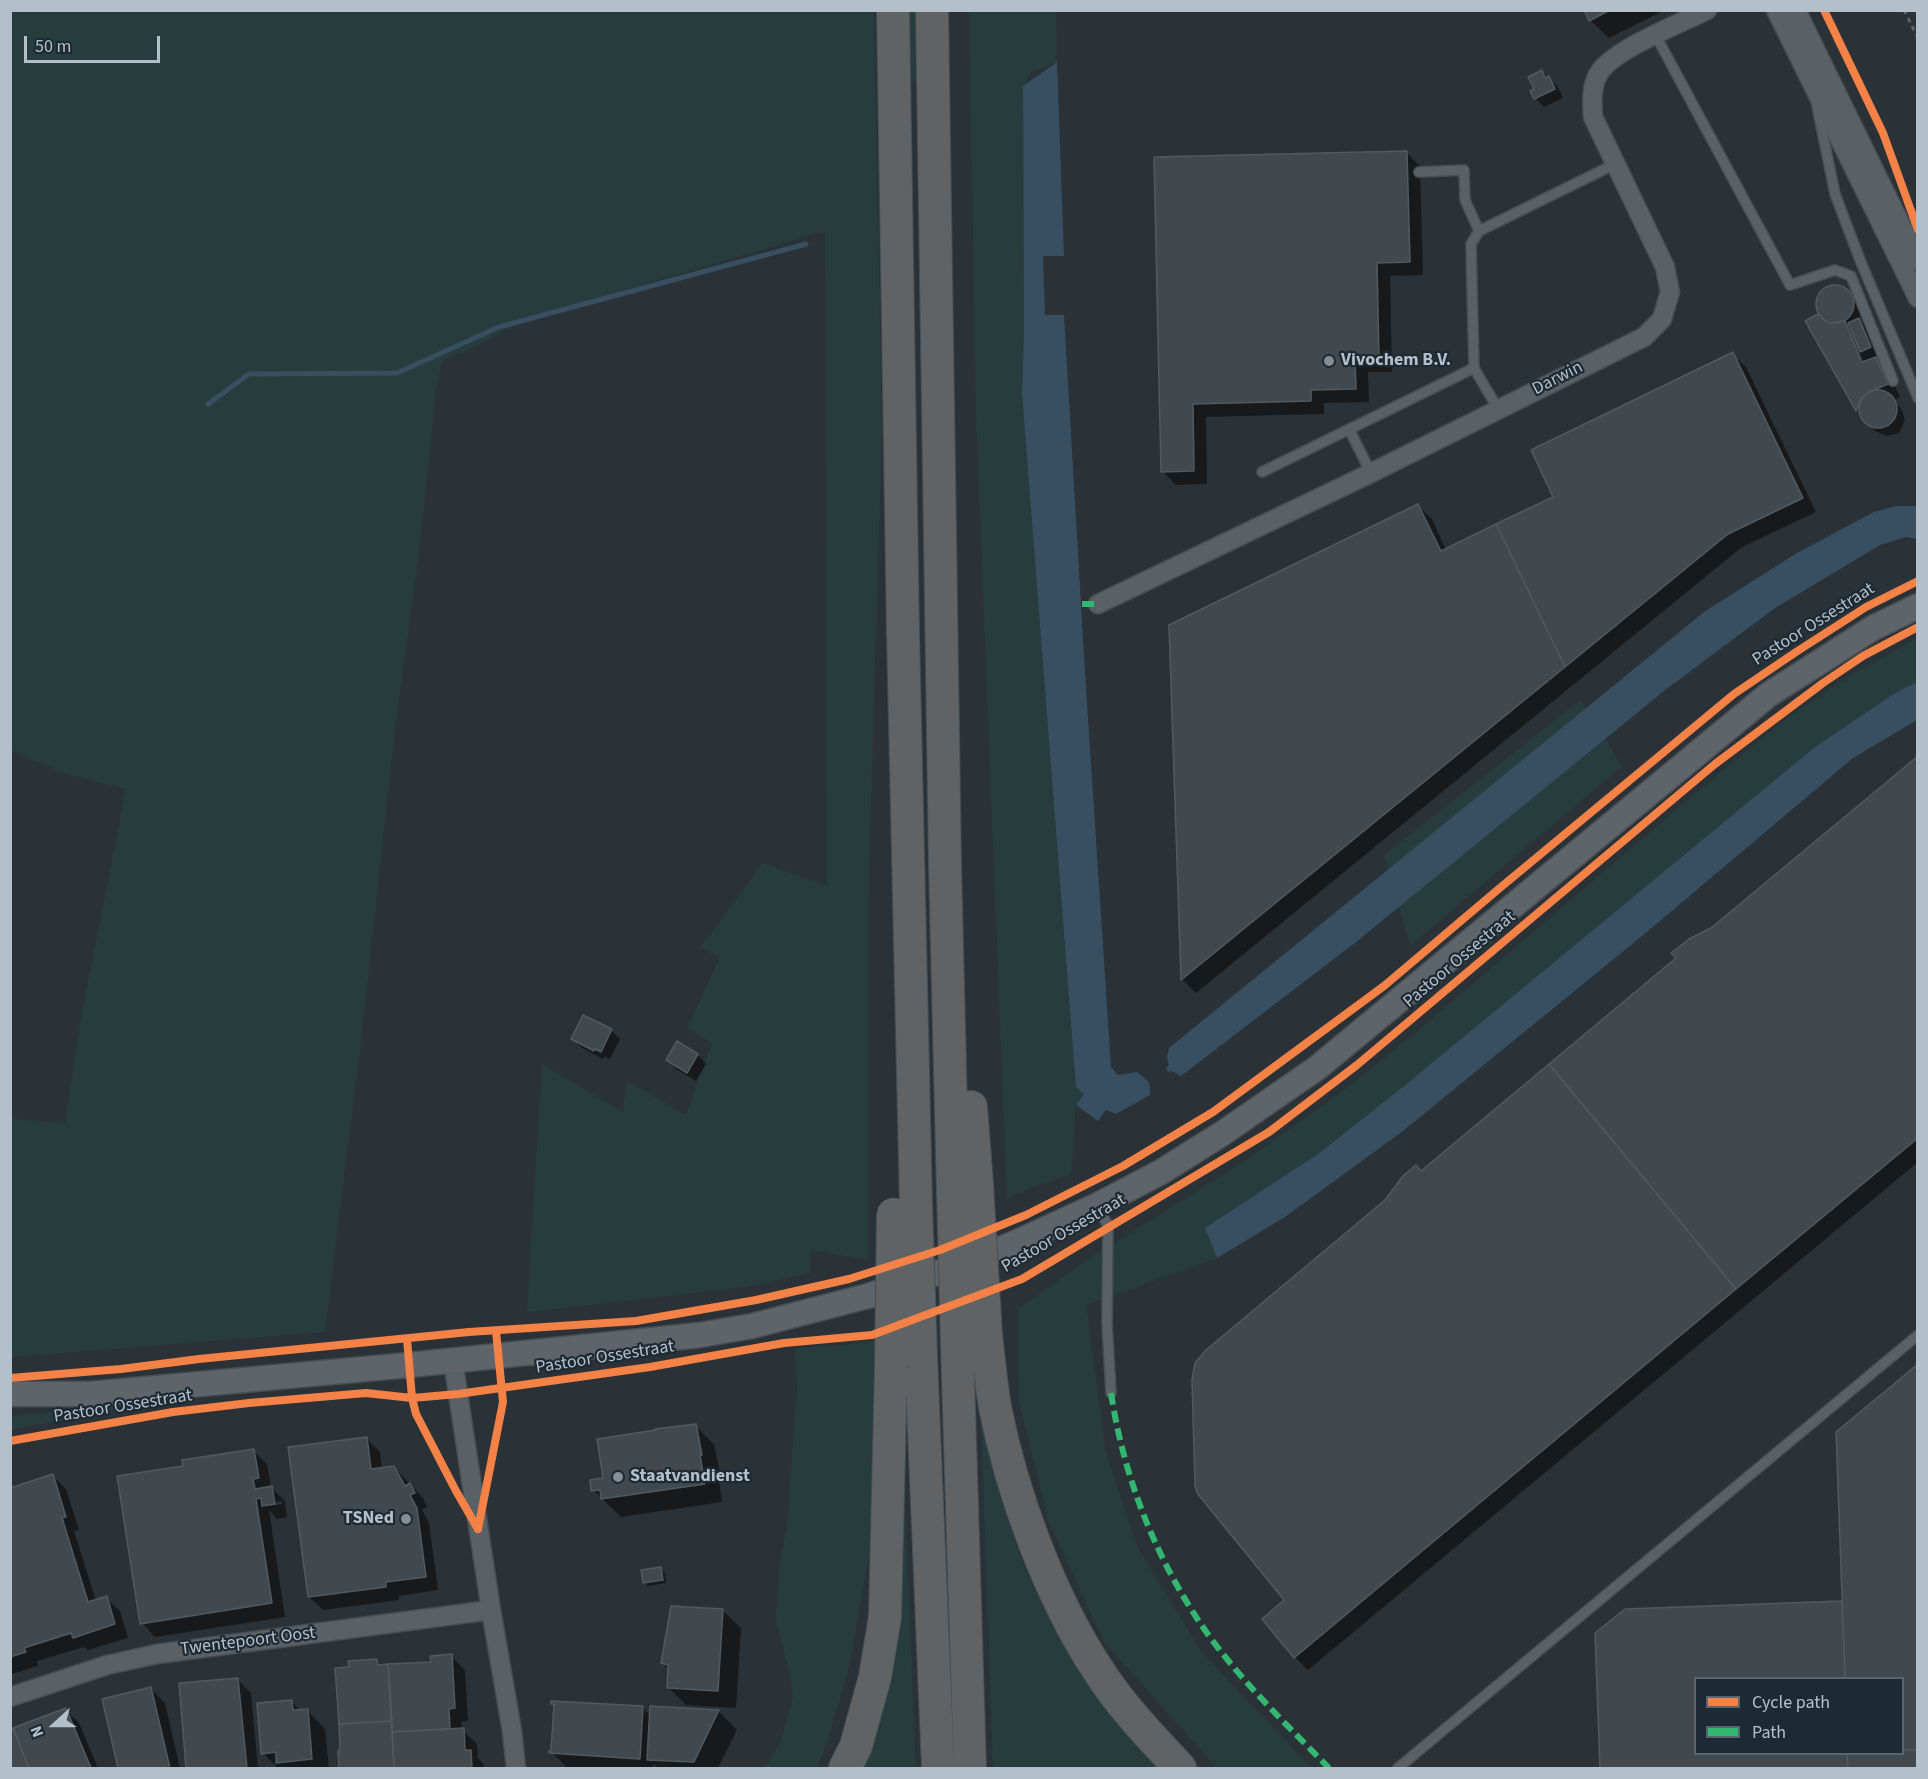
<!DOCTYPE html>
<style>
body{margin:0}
#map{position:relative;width:1928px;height:1779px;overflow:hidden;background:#2a3238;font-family:"Source Sans 3",sans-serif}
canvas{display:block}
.frame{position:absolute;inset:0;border:12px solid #b4c0c9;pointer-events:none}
.legend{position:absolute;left:1694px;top:1677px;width:210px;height:78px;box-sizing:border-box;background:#1d2a33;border:2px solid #59666f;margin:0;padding:8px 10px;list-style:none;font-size:18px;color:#b4c0c9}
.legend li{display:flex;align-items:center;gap:12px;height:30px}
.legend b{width:30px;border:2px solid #59666f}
.north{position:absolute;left:24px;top:1695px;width:60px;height:60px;-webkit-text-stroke:4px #1d2a33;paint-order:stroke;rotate:249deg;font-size:16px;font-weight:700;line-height:24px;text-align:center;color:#b4c0c9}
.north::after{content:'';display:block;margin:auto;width:21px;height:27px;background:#b4c0c9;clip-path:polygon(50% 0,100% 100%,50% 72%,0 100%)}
.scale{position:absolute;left:24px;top:36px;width:136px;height:27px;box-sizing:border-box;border:3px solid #b4c0c9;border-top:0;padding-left:8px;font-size:18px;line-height:21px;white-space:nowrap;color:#b4c0c9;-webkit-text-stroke:4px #1d2a33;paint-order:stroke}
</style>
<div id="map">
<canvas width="1928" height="1779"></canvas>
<div class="frame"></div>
<ul class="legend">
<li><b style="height:8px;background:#f48246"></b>Cycle path</li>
<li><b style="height:8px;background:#33b770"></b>Path</li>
</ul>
<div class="north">N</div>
<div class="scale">50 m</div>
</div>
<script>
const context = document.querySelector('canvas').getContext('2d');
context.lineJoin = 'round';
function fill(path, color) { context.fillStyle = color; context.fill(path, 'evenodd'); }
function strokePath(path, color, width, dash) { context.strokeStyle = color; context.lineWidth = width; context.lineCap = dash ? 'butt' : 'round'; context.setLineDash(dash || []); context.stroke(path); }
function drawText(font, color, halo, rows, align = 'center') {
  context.font = font + ' "Source Sans 3",sans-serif'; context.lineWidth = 4.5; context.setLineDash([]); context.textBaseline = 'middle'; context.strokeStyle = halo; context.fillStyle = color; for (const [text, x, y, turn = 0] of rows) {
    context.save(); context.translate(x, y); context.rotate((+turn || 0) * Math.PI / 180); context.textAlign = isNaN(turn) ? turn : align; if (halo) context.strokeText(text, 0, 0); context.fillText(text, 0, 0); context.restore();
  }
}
const green = new Path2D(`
 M11,10l863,1 8,419 -14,473v357l-57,-10 -1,23 -8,2 -57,12 -218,25 15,-248 81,48 4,-31 59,34 26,-72 -25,-14 33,-72 -20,-9 63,-85 64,23 -2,-655 -301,89 -40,22 -42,19 -6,31 -17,160 -23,169 -36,326 -35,285 -314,25v-238l54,4 17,-111 44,-223 -63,-16 -52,-23z
 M902,11h28l2,68 -29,2z
 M969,11h87l1,51 -26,10 -8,15 1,243 -2,63 62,701 -8,11 -5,70 -39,12 -25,12 -31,-787z
 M1917,638v44l-22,11 -80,54 -411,339 -86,68 -112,74 11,30 -131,47 20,148 32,95 64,105 110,115h-95l-113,-126 -56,-122 -29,-118 -1,-93 69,-49 156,-98 105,-75 67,-54 282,-241 86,-71 71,-48z
 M1581,700l41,66 -212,180 -26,-91z
 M879,1340l-7,198 -23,130 -21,71 -11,29h-56l7,-5 12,-20 13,-44 -3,-26 -14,-52 4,-57 7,-38 10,-137 -2,-41 48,-3z
 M133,1404l-15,6 -107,20v-14z
 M981,1417l3,1c5,25 9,51 16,76 30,109 83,192 159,274h-166z
 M902,1437l14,331h-58z`);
const water = new Path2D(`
 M1057,62l7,194h-21l2,59h19l21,358 26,394 7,8 19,-3 12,10 1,13 -34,19 -10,-4 -8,11 -22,-16 8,-11 -8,-7 -54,-694 2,-63 -1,-244z
 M1896,506h21v33l-11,-2 -26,8 -105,63 -111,83 -308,251 -175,134 -9,-5 -4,1 -2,-4 3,-3 -2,-7 2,-10 535,-436 93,-59 77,-41z
 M1917,682v38l-64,38 -205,173 -245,200 -118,86 -68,41 -12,-30 113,-74 86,-68 411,-339 80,-54z`);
const shadow = new Path2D(`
 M1586,10h79l-56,28 -19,-18z
 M1542,72l16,15 5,11 -19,9 -9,-9 1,-8z
 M1407,153l13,13 3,109 -33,1 2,96h-24l1,30 -45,1v11l-118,3 1,67 -31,1 -14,-14 -7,-313z
 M1831,287l12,2 18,19v13l7,7 11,28 -4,1 14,15 11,25 -6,4 7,7 4,12 -6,13 -12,3 -12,-5 -9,-9 -58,-100h16l9,3 -15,-16v-8l2,-6z
 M1732,354l14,13 70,145 -74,35 -546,446 -13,-13 -12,-354 247,-120 14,13 14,31 109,-53z
 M1918,758v404l-610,508 -13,-13 -8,-57 134,-428z
 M611,1030l9,9 -10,20 -6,-3 -1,3 -21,-11 -9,-9z
 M678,1043l20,12 8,9 -10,17 -20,-12 -8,-9z
 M1918,1366v402h-317l-4,-134 28,-24 218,-8zM1696,1678h206v76h-206z
 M695,1426l19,18 6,29h-2l4,29 -101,15 -28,-27 11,-11z
 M366,1438l14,14 2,17 12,-2 29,31 4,9 -5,2 7,14 9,67 -39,6v4l-76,10 -14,-13z
 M253,1451l14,13 4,23 14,14 2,16 -10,2 -8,-9 16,107 -130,20 -13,-14 42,-156zM282,1501v3l-15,2 -2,-2z
 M53,1476l13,13 13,41 -5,1 22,70 10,-3 14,13 8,27 -40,12 -4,-3 -47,14 1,5 -26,8 -2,-2v-183z
 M661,1569l4,4 1,10 -18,3 -4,-4z
 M672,1608l50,2 19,18 -5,80 -50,-3 -18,-18 1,-17 -6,-6z
 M451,1656l14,14 3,51 -7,1 1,8 15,14 1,14 6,7v3h-144l-1,-17h3l8,-83 27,-8 5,6 50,-3z
 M238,1680l13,13 7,75h-70l-7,-83z
 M151,1689l14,14 15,65h-60l-16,-68z
 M292,1702l9,9 6,-1 18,19 4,39h-51l-15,-15z
 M642,1707l9,9v-8l68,4 18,18 -19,38h-60l-5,-4v4l-87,-1 -13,-14z
 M66,1710l13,13 19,45h-88v-37z`);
const stream = new Path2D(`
 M208,404l41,-30 148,-1 102,-46 307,-83`);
const building = new Path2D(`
 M1584,10h26l-21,11z
 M1542,70l3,8 4,-2 6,13 -21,10 -4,-8 4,-2 -6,-12z
 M1407,151l3,111 -33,1 2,96h-24l1,30 -45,1v11l-118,3 1,67 -33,1 -7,-315z
 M1816 304a19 19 0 1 1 38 0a19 19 0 1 1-38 0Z
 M1818,314l6,6 7,3 14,-2 17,41 14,-5 12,27 -21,9 -6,6 -5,12 -51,-90z
 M1859,318l12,29 -11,5 -12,-29z
 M1733,352l70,146 -75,36 -163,133 -69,-143 57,-27 -22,-47z
 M1859 409a19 19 0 1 1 38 0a19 19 0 1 1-38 0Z
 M1418,504l23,47 55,-27 69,143 -384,313 -12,-355z
 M1918,756v382l-182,151 -187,-225 127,-106 -5,-5 18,-14 22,-11z
 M583,1015l29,14 -11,23 -6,-3 -1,2 -23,-12z
 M677,1041l21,13 -11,19 -21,-13z
 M1549,1064l187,225 -442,369 -32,-39 22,-19 -87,-107 -2,-8 -3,-105 3,-17 11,-13 179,-150 18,-24 13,-11 5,6z
 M1918,1364v386h-16v-72h-57l-9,-246z
 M696,1424l6,31h-2l5,29 -104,15 -1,-9 -9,1 -1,-11 13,-2 -6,-39 59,-9 -1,-1z
 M367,1437l4,32 23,-3 11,20 5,-3 5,10 -5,2 7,13 9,69 -40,5v5l-78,10 -20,-150z
 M254,1449l5,29 -6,1 2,10 17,-3 3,18 -13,2 -1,-8 -5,1 16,104 -132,21 -23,-148 66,-10 -1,-6z
 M53,1474l13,43 -4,1 26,84 19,-6 8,28 -42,14 -2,-5 -47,15 2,4 -16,5v-169z
 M661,1567l2,13 -20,3 -2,-13z
 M1842,1601l3,77h-149v76h151l1,14h-248l-5,-135 30,-24z
 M671,1606l52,3 -5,82 -51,-3 1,-23 -7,-2z
 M452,1654l3,54 -6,1 1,20 -58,3 -4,-68 43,-2 -1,-6z
 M377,1659l1,6 10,-1 4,57 -53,3 -4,-56 14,-1 -1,-6z
 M238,1678l9,90h-61l-7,-85z
 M151,1687l19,81h-52l-16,-69z
 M292,1700l1,10 15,-1 4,50 -36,4v-11l-15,2 -4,-51z
 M551,1701l92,5 -3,53 -91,-6v-2h2l3,-47h-3z
 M650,1706l69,4 -25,52 -47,-2z
 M66,1708l25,60h-62l-16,-40z
 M392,1721l2,47h-55l-1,-18h2l-1,-26z
 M13,1728l16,40h-19v-39z
 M464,1728l1,22h6l1,18h-78l-2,-36z
 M1902,1750h16v18h-70l-1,-14h55z`);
const path = new Path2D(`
 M1904,10l14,28`);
const lane = new Path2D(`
 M1656,36l134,249 45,-15 16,6 42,105
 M1817,106l18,88 25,66 58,138
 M1419,172l45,-2 1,30 14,31
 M1474,368l24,41
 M1349,429l22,44
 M1262,472l212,-104 -3,-124 8,-13 136,-67
 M1098,1206l10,20 -1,97 4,70
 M1398,1768l520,-433`);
const street = new Path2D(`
 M1776,10l142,288
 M1796,10l122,250
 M1098,604l273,-131 273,-136 18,-18 8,-27 -5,-25 -72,-150c-1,-15 -2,-31 6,-44 15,-24 81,-49 108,-63
 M453,1361l38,249 21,121 4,37
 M10,1697l97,-32 50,-11 334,-44`);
const secondary = new Path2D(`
 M10,1394h80l319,-29 291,-30 52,-9 116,-30 90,-30 55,-22 85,-39 63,-33 62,-39 94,-65 451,-373 105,-67 45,-22`);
const highway = new Path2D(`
 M893,10l10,623 13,572
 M932,10l13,855 8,327
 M971,1107l6,77
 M986,1335c3,24 5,49 9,72 17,87 55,190 103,263 23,36 53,67 82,98
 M957,1344l13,424
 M921,1357l17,411
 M845,1768l11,-22 19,-69 10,-60 6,-249`);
const highwayBridge = new Path2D(`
 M977,1184l9,151
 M953,1192l4,152
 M916,1205l5,152
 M891,1368l2,-154`);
const quiet = new Path2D(`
 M1082,604h16
 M1111,1393c13,86 46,169 96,240 35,49 80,92 122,135`);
const cycleway = new Path2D(`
 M1824,10l59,123 35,97
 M407,1339l5,59 4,16 40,77 22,38
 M10,1378l111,-9 78,-10 270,-27 167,-11 120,-21 93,-21 91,-29 86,-35 97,-49 90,-54 171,-126 117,-99 233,-193 62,-42 70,-45 52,-26
 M10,1441l163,-29 76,-9 117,-10 46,5 46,-4 192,-27 134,-24 88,-8 150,-56 247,-147 88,-67 358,-301 108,-81 40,-27 55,-29
 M478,1529l25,-127 -7,-71`);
const markers = [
 [1329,361,6,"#848e96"],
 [618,1477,6,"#848e96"],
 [406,1519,6,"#848e96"]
];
const poiNames = [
 ["Vivochem B.V.",1341,361],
 ["Staatvandienst",630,1477],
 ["TSNed",394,1519,"right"]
];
const streetNames = [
 ["Darwin",1558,379,-27],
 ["Pastoor Ossestraat",1814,625,-32],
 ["Pastoor Ossestraat",1460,960,-40],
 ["Pastoor Ossestraat",1064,1234,-30],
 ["Pastoor Ossestraat",605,1358,-9],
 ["Pastoor Ossestraat",123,1407,-9],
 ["Twentepoort Oost",248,1642,-7]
];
fill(green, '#273d3d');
fill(water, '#374f61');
fill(shadow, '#0007');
strokePath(stream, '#374f61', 5);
fill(building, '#42494e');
strokePath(building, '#525a5f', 1.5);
strokePath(lane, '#484e53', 12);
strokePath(street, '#484e53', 21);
strokePath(secondary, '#484e53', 27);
strokePath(highway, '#474e53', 34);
strokePath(path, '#5d6469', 3, [4.5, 4.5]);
strokePath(lane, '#5a6166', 9);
strokePath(street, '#5a6166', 18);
strokePath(secondary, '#5e646a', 24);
strokePath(highway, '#5f6366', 32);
strokePath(highwayBridge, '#474e53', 34, []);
strokePath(highwayBridge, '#5f6366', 32);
strokePath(quiet, '#33b770', 6, [12, 6]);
strokePath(cycleway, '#f48246', 8);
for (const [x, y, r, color] of markers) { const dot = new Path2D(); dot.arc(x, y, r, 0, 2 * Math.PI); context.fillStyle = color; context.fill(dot); strokePath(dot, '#1d2a33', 2); }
drawText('bold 18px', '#b4c0c9', '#1d2a33', poiNames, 'left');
drawText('18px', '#b4c0c9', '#1d2a33', streetNames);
</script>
